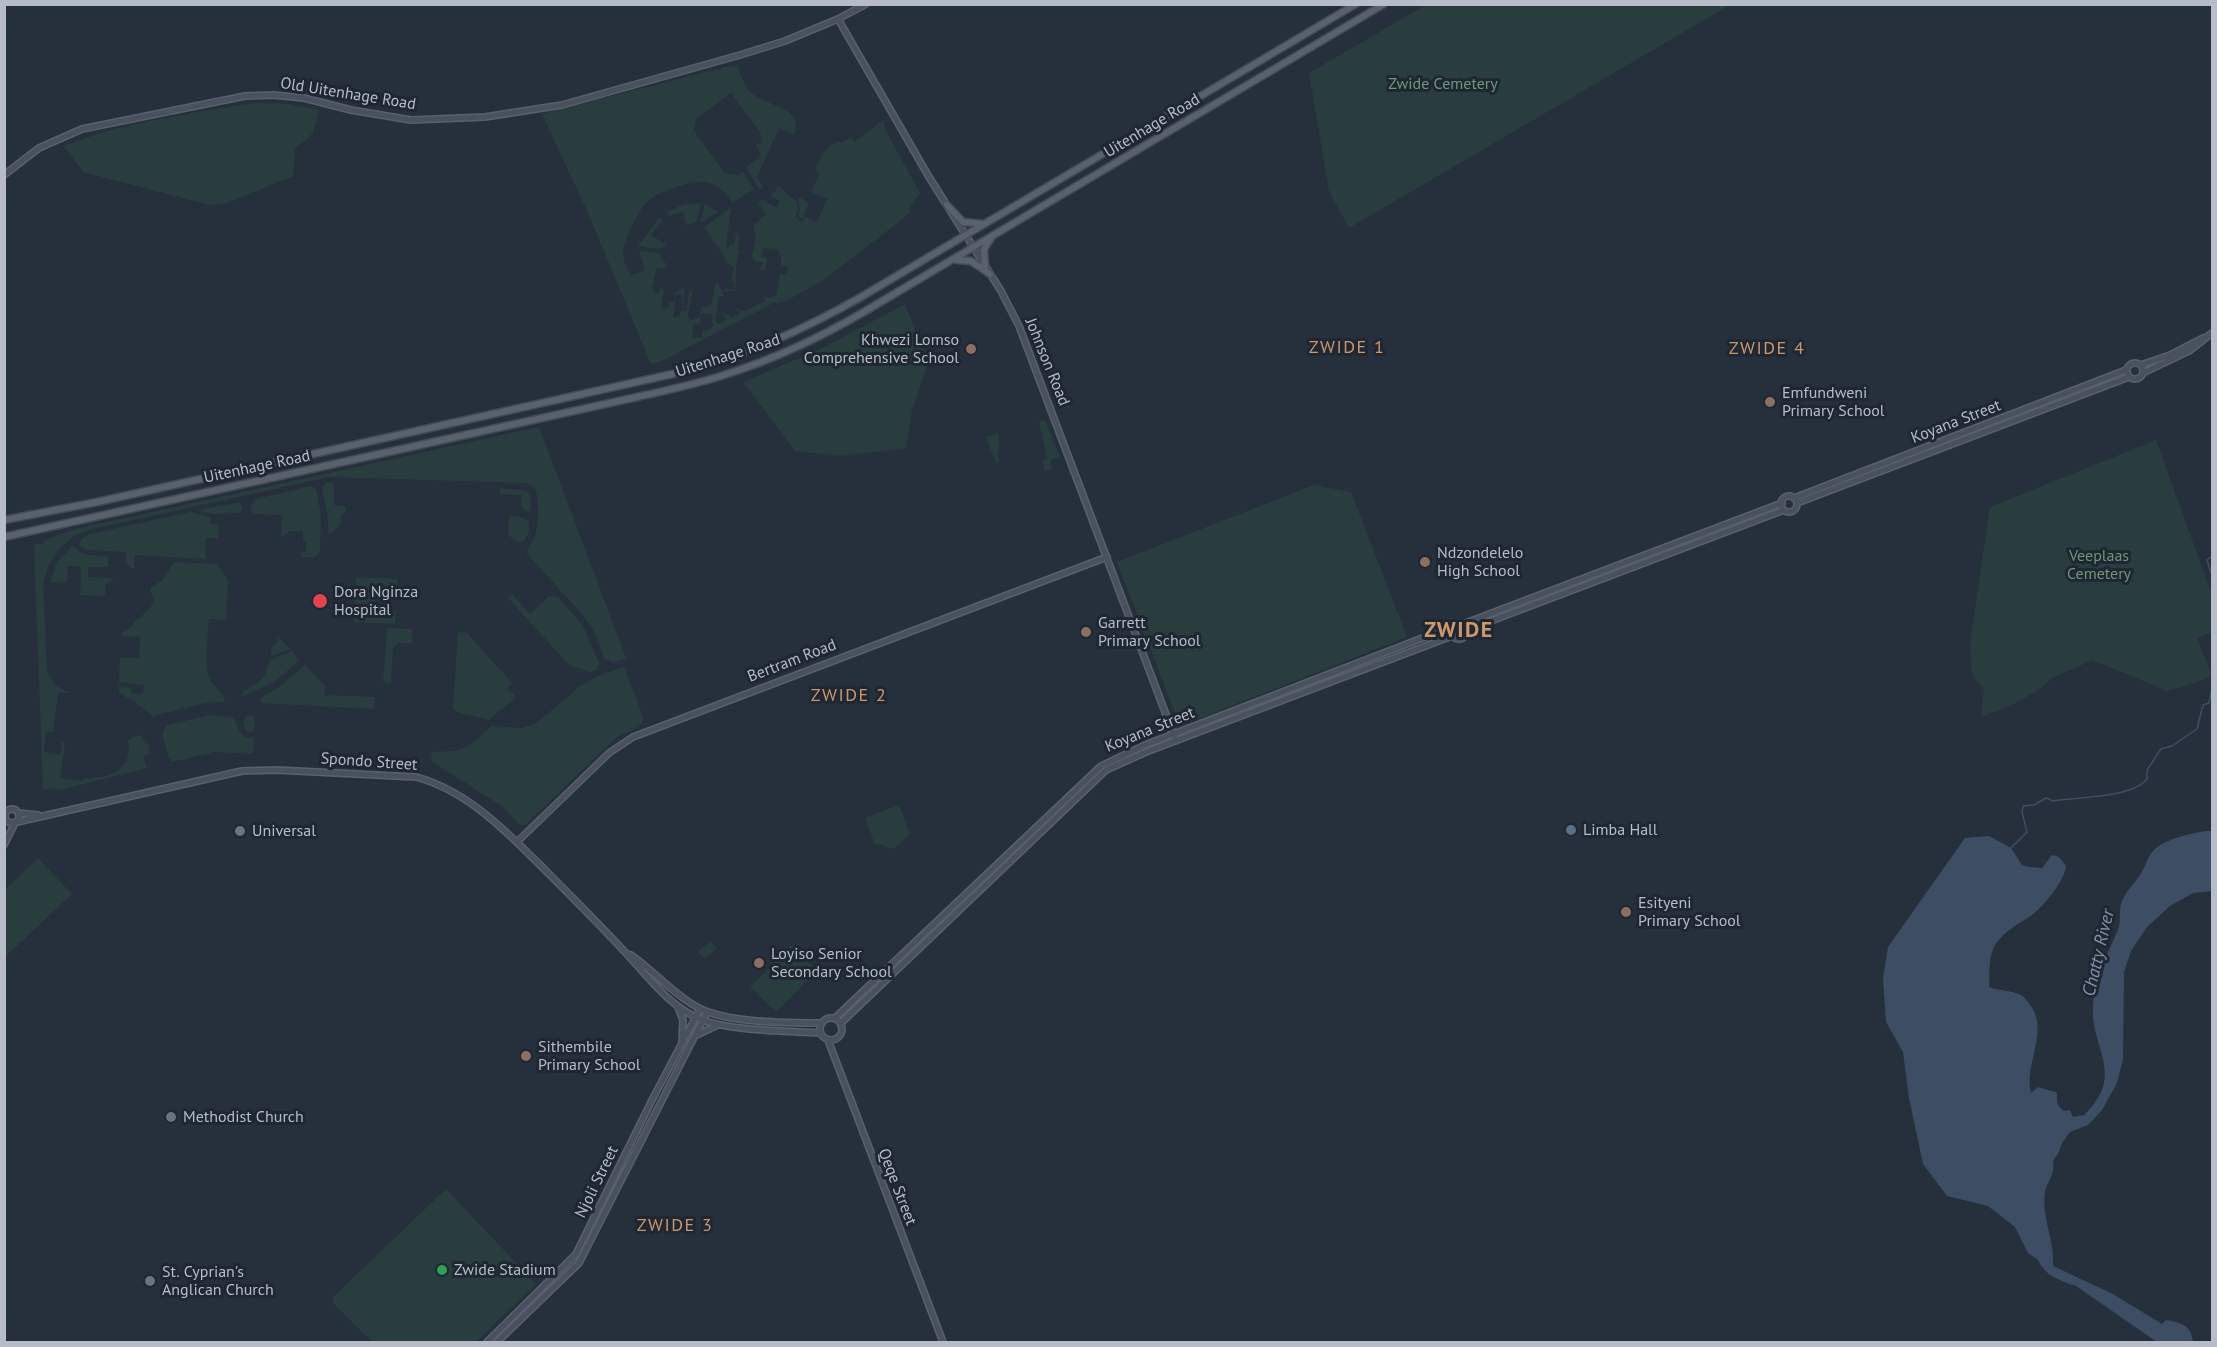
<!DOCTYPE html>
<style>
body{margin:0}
#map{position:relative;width:2217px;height:1347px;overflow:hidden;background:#26303c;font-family:"PT Sans",sans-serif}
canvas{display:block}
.frame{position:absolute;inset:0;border:6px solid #b6bdc8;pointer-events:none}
</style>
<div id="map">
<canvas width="2217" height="1347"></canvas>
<div class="frame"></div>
</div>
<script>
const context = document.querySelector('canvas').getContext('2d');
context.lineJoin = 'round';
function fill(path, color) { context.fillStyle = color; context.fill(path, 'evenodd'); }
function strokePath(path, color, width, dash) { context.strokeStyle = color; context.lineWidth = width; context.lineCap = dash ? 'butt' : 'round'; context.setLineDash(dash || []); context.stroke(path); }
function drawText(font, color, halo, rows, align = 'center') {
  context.font = font + ' "PT Sans",sans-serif'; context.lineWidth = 6; context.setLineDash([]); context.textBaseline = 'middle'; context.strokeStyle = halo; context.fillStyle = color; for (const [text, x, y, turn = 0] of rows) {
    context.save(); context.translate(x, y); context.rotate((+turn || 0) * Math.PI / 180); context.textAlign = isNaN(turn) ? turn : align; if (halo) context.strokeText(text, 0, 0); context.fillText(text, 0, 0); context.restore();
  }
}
const green = new Path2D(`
 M1426,5v-1l304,1 -381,223 -20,-37 -20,-118z
 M738,65c2,9 6,20 11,26 14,16 57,14 45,44l-15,-7 -22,49 6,9 -1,3h-3l-13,-22 13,-9 1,-5 -5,-10 7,1 1,-4h-4l3,-2 -2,-4 1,-1 -30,-40 -35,26 -2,12 31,42 14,2 4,-3 11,17 -22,14c-14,-26 -35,-24 -59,-15 -9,4 -18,6 -25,13 -8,8 -12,17 -17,27 -9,18 -12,30 1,47l13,-5 -6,-19 19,2 8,11 -1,4h-8l-5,19 2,6 3,1 4,-6 3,1 -3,19 4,1 4,-2v-5h5l1,-9 8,-5 2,3 -3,16v-10l-2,-3h-4l-3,24 6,-2 3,-6 5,1 2,-19 4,-4 -5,27 2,5 10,-3 1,-10 10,-1 5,-24 7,10v4h-4l-4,25 4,3 8,-4 -6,-7 8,2 2,3 9,-5 -5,-4 10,2 20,-10 -2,-5 6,2 7,-3 4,-21h6l2,-8 -7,-1v-8l-3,-7 -15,-2 -2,9 6,1 -2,13 -11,-5 8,2 1,-6 -8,-1 -3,-5 4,-17 -3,-13 13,-12 -8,-11 4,-3 15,8 3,-7 -7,-3 -3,-4 7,-4 1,-4 19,16 1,8 -3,7 8,5 1,-3 -6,-2 2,-7 -2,-13 11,6 -6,13 14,6 10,-23 -16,-7 9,-19 -5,-3c6,-13 10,-24 24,-29l2,2 10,-6 3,5 29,-22 3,11 34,62 -11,15 1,5 -85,66 -42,24 -1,-2 -5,3 -2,-2 -111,58 -13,4 -62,-149 -47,-101 176,-45 1,2 3,-3zM702,313l11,2 -1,8 2,3 -6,4h-5l-2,8 -9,-1 1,-13 6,1z
 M256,103l32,1 31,6 -6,23 -18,16 -2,28c-28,7 -54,27 -83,28l-127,-33 -19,-26c60,-24 128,-33 192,-43z
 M701,203l-5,19 -10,3 -3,-14 -14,5 -3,-4 17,-7z
 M705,204l13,8 -18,11z
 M731,208l-5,39 8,-2 2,-13 1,3 3,1 -2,14 2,1c-6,13 -3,25 -5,40h-10l-1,-2 9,1 2,-8 -4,-1 3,-13 -6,-6 -3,2 1,-5 -22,-32z
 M660,217l2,4 -11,14 16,10 -8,4 -21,-3z
 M905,304l23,59 -16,47 -6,38 -66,8 -45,-5 -52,-69 76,-32z
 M1042,420l4,2 14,35 -9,2v10l-6,2 -3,-10 5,-2 -8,-38z
 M539,427l87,231 -13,5 -9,-5 -10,-27 -11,-16 -56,-61c0,-8 5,-11 8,-18 4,-10 5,-40 -1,-49l-9,-4 -196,-6 -237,52 -18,7 -15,13 -10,15 -6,18 4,89 9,15 15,7 -13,-1 -5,40 -7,-1 -2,21 16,3 2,-13 3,1 -5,35 22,3 1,-3c24,2 51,-8 45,-37l3,-3 9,-3 8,9 2,10 -7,2 4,12 -87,22 -17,-1 -9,-245h10v-4l35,-12z
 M998,433c4,13 -3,18 1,29l-3,1 -10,-26z
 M2156,440l56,155v37l-15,6 15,37 -11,6 -34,10 -74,-31 -39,17 -17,14 -21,12 -35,14 3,-27 -12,-16 -2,-31 20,-136z
 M326,482h4l4,3v20l12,2 -1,6 -4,3 -1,9 -11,10 -2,-23 -5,-23z
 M1314,485l37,7 56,145 -227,89 -63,-164z
 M311,486l5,3 5,26 -1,37 -6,5h-13v-5l5,-1v-9l-3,-1v-10h-13l-9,7 1,-23 -29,-1 -3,-8 6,-7z
 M500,488l27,3 4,5 -1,15h-5l-3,-3 -1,-13 -21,-1z
 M237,503h3l3,5 -4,5 -26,1 -15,-4z
 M191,512l19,5v7l9,1 -1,13h-12l-1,21 -70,-4 -1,13h-3l-5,-6v-10l-40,-2 -6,-4 1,-7 9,-5z
 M511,516l11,1 7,5v10l-6,10h-6l-9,-7 1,-18z
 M72,546l11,8 25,3v10h-20v10l26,1 -9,7v11l-25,-1 1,-29h-15l2,3 -1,14 -17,-1 7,-20z
 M174,562l43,2 11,16 -2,40 -17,-1c-1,16 -5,43 0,58 3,9 13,14 16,23l-1,2 -19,1 -53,13 -15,-13 -18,-10v-6l12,1 1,5 11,1 1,-9 -25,-3 1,-24h19l1,-21 -19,-1v-3c13,-5 9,-8 18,-15 8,-7 12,-8 15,-19l-4,-8 1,-4 11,-6z
 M356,577l41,2v10h-21l-1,21 21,1 -1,13 -41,-2z
 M512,594l18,20 19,-18 9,1 25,29 16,37 -2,7 -6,2 -18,-6 -2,1 -63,-69z
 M387,628l25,1v14h-14l-5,5 -2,35 -8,-1z
 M458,632l9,1 45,50 -5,5 9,9 -27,23 -33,-8 -3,-4z
 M277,635l13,14 -17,7 -2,-2v-5l6,-6z
 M292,651l7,10 -27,22 -31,14c3,-10 15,-11 22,-19 5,-6 3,-12 8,-18z
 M305,665l20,21 -1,9 51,2 -1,12 -113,-6 1,-6 19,-11z
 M624,667l20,52 -5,8 -22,10 -92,88h-5l-17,-18 -72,-46 1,-9c36,-1 34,-3 59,-26l31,2 12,-3 49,-41 15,-8z
 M210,715l23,3c7,9 5,23 21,19l-1,17 -39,-2 -43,10 -1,-4h-2c1,-11 -12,-24 0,-33z
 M246,716h9l-1,16 -8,-1 -3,-9z
 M899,805l11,29 -15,14 -5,1 -7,-4 -8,-1 -10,-26z
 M38,858l34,36 -67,63v-67z
 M710,941l7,7 -12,11 -7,-7z
 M791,945l26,26 -41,41 -26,-25z
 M446,1189l90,95 -60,58h-104l-39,-39v-6z`);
const water = new Path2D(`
 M2212,831v60l-19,2 -23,13 -23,21 -16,24 -7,21 -1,87 -6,24 -15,27 -14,15 -18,7 -8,11 -3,9 -6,9c2,15 -5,18 -8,31 -4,24 10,49 8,74l60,28 49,30 4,-4c16,3 25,5 27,22h-36l-129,-89 -13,-26 -27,-21 -41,-10 -24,-32 -14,-66 -6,-46 -17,-30 -3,-44 5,-31 77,-109 24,-2 22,12 11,17 7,2 13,1 10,-13 7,2 7,9c-1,14 -22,40 -34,49 -13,9 -28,16 -37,30 -7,12 -5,28 -6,42 9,4 22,3 32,8 5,3 8,9 12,14 14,27 -9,56 -2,84l7,-6 17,5 2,1c0,9 -1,12 7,18l6,-1 3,7 11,-2c43,-41 6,-66 9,-110 3,-34 12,-44 24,-73 5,-9 1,-21 5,-31 4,-10 12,-17 18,-26 5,-7 7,-17 13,-24 10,-12 44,-20 59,-20z`);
const stream = new Path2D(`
 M2212,556l-5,4 5,16
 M2011,848l16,-16 -5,-20 1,-6 11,-1 12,-7 7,3c24,-4 79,-3 94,-22v-9l14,-21 11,-3 25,-17 6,-24 6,-2 3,-15`);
const river = new Path2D(`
 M2039,1253c8,19 16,21 34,28`);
const secondary = new Path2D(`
 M838,19l91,158 72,114 18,35 157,415
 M4,175l35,-27 43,-19 163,-33 28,-1 31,3 47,12 60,10 74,-3 77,-12 178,-50 45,-14 53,-22 28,-15
 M2127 371a8 8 0 1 1 16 0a8 8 0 1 1-16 0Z
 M2141,365l29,-10 33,-17
 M2143,373l46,-22 23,-18
 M1781 504a8 8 0 1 1 16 0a8 8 0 1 1-16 0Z
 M1794,498l332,-128
 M1797,503l332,-126
 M1451 631a8 8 0 1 1 16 0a8 8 0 1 1-16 0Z
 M1463,624l319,-121
 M1467,630l317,-120
 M5 816a7 7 0 1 1 14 0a7 7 0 1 1-14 0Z
 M18,813l20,2
 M17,822l225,-51 34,-1 140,7c53,14 94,58 132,96 25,25 51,51 76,78 23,24 46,57 78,69 30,11 86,11 118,13
 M517,842l92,-89 24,-16 474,-180
 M4,845l11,-22
 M631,955c23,16 42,39 66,52 27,16 92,16 124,16
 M678,1007l5,13 -1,22
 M820 1029a11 11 0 1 1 22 0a11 11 0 1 1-22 0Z
 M835,1018l266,-252 44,-21 306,-118
 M841,1023l265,-253 40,-18 306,-116
 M697,1035l21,-10
 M828,1040l115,302
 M487,1342l89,-88 76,-154 48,-91
 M497,1342l82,-79 128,-251`);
const primary = new Path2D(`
 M947,205l16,17 20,2
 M957,260l14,1 19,13
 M985,266l-1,-17 7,-11
 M4,520l93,-18 589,-131c62,-16 119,-42 175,-74l495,-293
 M4,537l633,-140c30,-7 61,-13 90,-23 47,-15 92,-36 135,-61l522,-309`);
const markers = [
 [971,349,6,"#8d6e63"],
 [1770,402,6,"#8d6e63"],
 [1425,562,6,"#8d6e63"],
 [320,601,8,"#e0444e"],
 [1086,632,6,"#8d6e63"],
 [1571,830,6,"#5c6f8a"],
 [240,831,6,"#6b7280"],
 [1626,912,6,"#8d6e63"],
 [759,963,6,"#8d6e63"],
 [526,1056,6,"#8d6e63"],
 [171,1117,6,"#6b7280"],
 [442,1270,6,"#2e9e5b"],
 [150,1281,6,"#6b7280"]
];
const parkNames = [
 ["Zwide Cemetery",1443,84],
 ["Veeplaas",2099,556],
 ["Cemetery",2099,574]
];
const streetNames = [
 ["Old Uitenhage Road",348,94,9],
 ["Uitenhage Road",1152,126,-31],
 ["Uitenhage Road",728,356,-18],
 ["Johnson Road",1047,362,68],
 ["Koyana Street",1956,422,-21],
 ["Uitenhage Road",257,467,-12],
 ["Bertram Road",792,661,-21],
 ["Koyana Street",1150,730,-22],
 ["Spondo Street",369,762,4],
 ["Njoli Street",597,1182,-64],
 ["Qeqe Street",897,1187,69]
];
const poiNames = [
 ["Khwezi Lomso",959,340,"right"],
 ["Comprehensive School",959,358,"right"],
 ["Emfundweni",1782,393],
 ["Primary School",1782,411],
 ["Ndzondelelo",1437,553],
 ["High School",1437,571],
 ["Dora Nginza",334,592],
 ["Hospital",334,610],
 ["Garrett",1098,623],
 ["Primary School",1098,641],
 ["Limba Hall",1583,830],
 ["Universal",252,831],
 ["Esityeni",1638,903],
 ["Primary School",1638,921],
 ["Loyiso Senior",771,954],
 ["Secondary School",771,972],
 ["Sithembile",538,1047],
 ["Primary School",538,1065],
 ["Methodist Church",183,1117],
 ["Zwide Stadium",454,1270],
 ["St. Cyprian's",162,1272],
 ["Anglican Church",162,1290]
];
const neighbourhoodNames = [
 ["ZWIDE 1",1347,348],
 ["ZWIDE 4",1767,349],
 ["ZWIDE 2",849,696],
 ["ZWIDE 3",675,1226]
];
const waterNames = [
 ["Chatty River",2099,953,-77]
];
const districtNames = [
 ["ZWIDE",1459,631]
];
fill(green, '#293d3e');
fill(water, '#3d4d63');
strokePath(stream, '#3d4d63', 1.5);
strokePath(river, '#3d4d63', 8);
strokePath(secondary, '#58606b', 8);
strokePath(primary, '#434b56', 9);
strokePath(secondary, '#49515f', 5);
strokePath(primary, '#58616c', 6);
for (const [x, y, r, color] of markers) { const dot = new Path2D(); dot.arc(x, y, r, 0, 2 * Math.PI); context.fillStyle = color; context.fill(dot); strokePath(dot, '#1f2732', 2); }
drawText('16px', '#6f9679', '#1f2732', parkNames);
drawText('16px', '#b6bdc8', '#1f2732', streetNames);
drawText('16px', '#b6bdc8', '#1f2732', poiNames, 'left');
context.letterSpacing = '1.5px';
drawText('18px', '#cc976d', '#1f2732', neighbourhoodNames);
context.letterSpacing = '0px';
drawText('italic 18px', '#8093ac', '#1f2732', waterNames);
context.letterSpacing = '1.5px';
drawText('bold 22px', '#cc976d', '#1f2732', districtNames);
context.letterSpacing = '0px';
</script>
